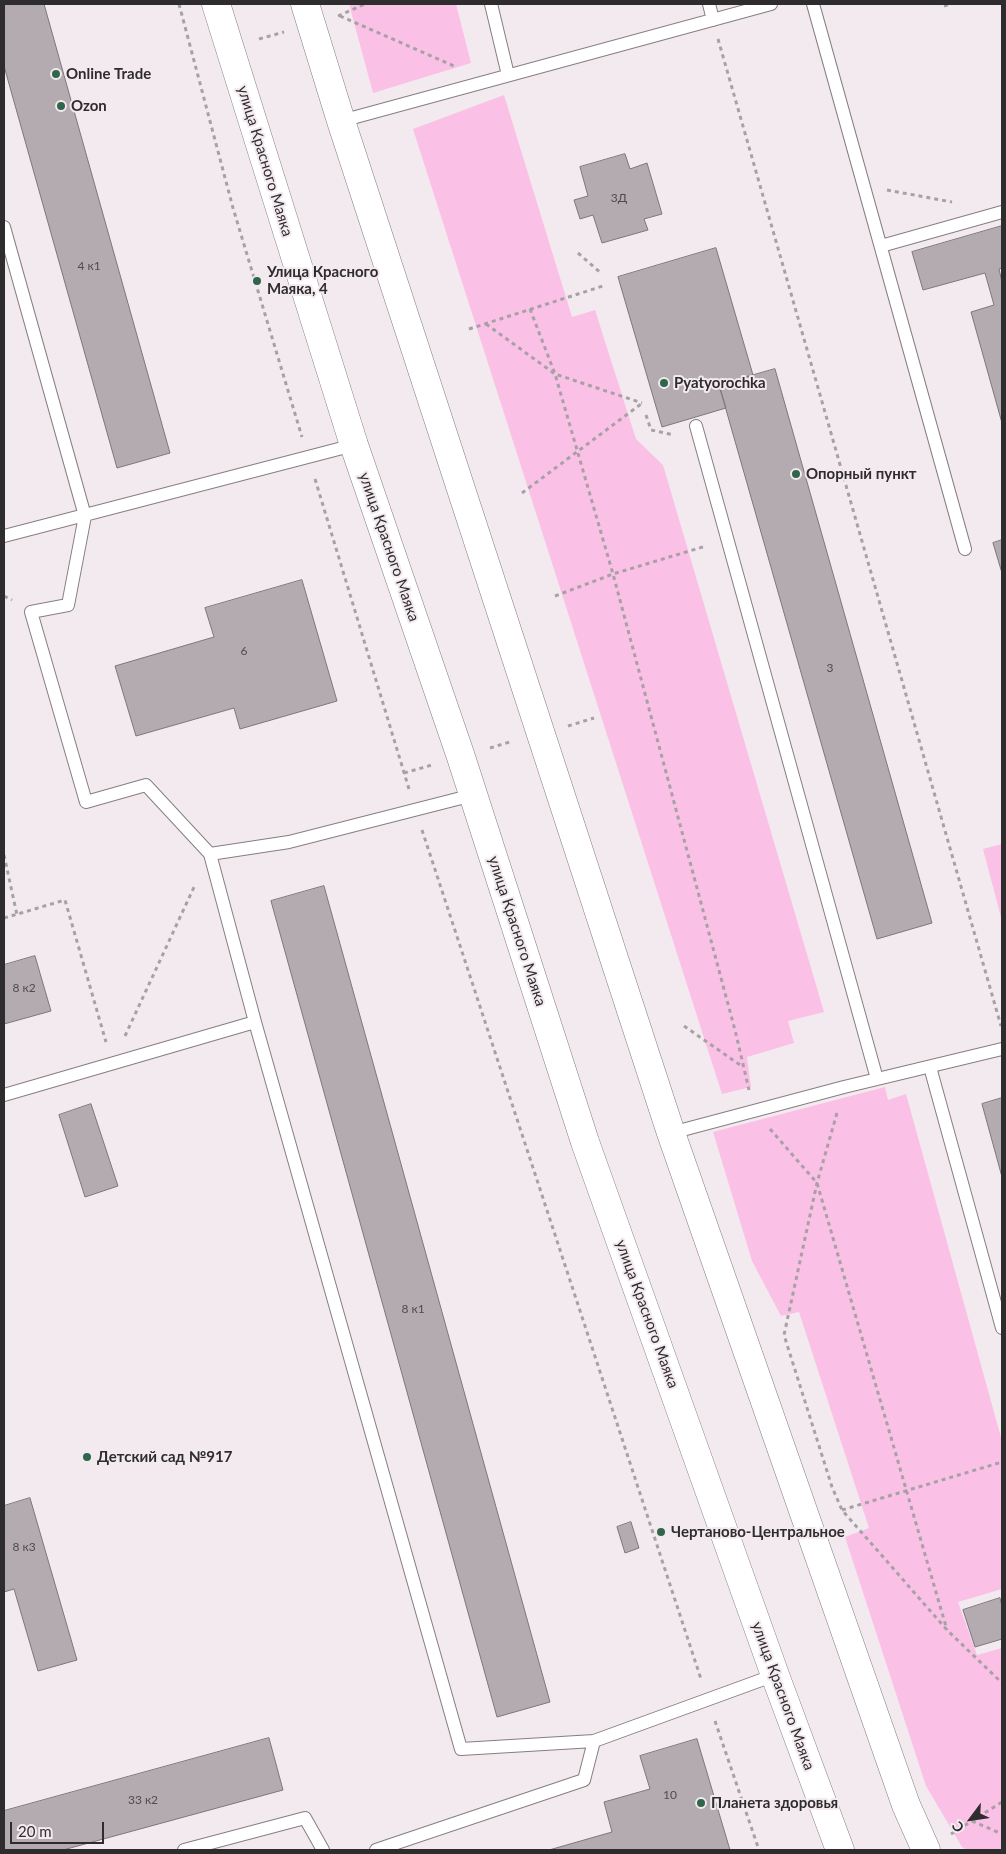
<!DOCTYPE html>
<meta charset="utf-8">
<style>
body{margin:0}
#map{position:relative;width:1006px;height:1854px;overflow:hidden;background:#f2eaef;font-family:Lato,sans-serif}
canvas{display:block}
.frame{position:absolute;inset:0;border:5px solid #2f2c2e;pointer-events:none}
.north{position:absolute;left:946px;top:1794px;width:50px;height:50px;-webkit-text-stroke:4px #f2eaef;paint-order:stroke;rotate:239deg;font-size:14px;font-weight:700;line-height:20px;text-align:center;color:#2f2c2e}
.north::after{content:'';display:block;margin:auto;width:18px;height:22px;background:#2f2c2e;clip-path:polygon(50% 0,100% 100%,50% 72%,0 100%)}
.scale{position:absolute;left:10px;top:1822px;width:94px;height:22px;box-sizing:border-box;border:2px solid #2f2c2e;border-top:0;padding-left:6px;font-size:15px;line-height:18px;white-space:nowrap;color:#2f2c2e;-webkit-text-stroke:4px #f2eaef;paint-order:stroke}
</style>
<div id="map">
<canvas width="1006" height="1854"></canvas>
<div class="frame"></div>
<div class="north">С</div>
<div class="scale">20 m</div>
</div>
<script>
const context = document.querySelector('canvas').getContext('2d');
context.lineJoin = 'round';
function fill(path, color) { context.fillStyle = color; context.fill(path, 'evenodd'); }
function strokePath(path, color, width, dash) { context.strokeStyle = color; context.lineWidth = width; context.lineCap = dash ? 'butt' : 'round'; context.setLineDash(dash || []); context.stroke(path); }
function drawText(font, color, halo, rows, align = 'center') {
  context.font = font + ' Lato,sans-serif'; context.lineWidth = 4; context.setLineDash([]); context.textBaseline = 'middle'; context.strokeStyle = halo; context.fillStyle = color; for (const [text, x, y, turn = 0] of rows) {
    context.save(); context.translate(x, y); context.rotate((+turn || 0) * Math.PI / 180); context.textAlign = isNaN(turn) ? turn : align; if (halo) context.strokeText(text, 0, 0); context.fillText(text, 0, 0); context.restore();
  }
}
const green = new Path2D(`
 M349,4h107l15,59 -98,30z
 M504,95l68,222 23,-7 41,129 27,26 161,547 -36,9 6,22 -47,14 4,30 -29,7 -309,-965z
 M1002,844v77l-19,-72z
 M885,1087l3,13 18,-6 96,347v148l-44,13 19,53 25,-7v202h-35l-5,-3 -36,-61 -81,-249 24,-9 -70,-216 -18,4 -29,-55 -39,-129z`);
const building = new Path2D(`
 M4,4h40l126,449 -53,15 -113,-402z
 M625,154l5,15 17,-6 15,51 -18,5 4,11 -46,13 -9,-28 -13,4 -6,-19 14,-4 -8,-29z
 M1002,226v42l-3,1 3,13v141l-31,-111 23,-7 -9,-32 -62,17 -11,-38z
 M716,248l37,127 -34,10 7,23 -64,19 -44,-150z
 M775,369l157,554 -55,16 -158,-554z
 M1002,540v33l-9,-30z
 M302,580l35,121 -97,28 -6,-21 -98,28 -21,-70 99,-29 -9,-29z
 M324,886l226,816 -53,15 -226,-816z
 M35,956l16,55 -47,13v-59z
 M1002,1098v79l-20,-73z
 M91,1104l27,82 -33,11 -26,-82z
 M30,1498l47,162 -39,11 -24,-82 -10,3v-86z
 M631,1522l8,26 -14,5 -8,-26z
 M1000,1598l2,8v33l-27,8 -12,-37z
 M269,1738l14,52 -220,60h-59v-39z
 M697,1739l33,111h-181l63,-18 -8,-30 46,-13 -10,-33z`);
const path = new Path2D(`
 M179,4l54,204 69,229
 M944,6l7,-2
 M338,16l27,-12
 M340,16l114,50
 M259,39l25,-7
 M718,39l283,987
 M887,190l65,12
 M578,253l24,21
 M530,309l25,65 58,200 123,460 13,56
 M486,324l69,50 87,29
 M469,329l137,-44
 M646,415l5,15 23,5
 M315,479l94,310
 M522,493l119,-89
 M4,596l8,4
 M555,596l58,-22 93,-28
 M568,726l26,-8
 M490,748l23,-7
 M404,773l28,-8
 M422,830l279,849
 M4,855l13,60
 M4,918l61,-18 41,142
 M684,1026l59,41
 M125,1036l70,-151
 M837,1113l-20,70 -33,152 48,152 10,23 105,120 55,53
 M770,1129l47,54 130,447
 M842,1510l160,-48
 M715,1721l44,129
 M972,1821l30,13
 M951,1834l51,-32`);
const service = new Path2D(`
 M491,4l17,71
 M709,4l4,16
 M813,4l152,545
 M341,121l430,-117
 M4,227l81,289 -17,89 -37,7 55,190 60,-17 64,69
 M881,246l121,-34
 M696,426l181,653
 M4,536l350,-91
 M473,795l-184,47 -79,12 45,168 206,727 133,-8 181,-66
 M930,1067l72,261
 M4,1095l251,-73
 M671,1133l173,-46 158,-38
 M184,1850l121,-32 18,32
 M376,1850l208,-70 10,-39`);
const tertiary = new Path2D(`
 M216,4l138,441 107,312 124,385 190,533 65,175
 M305,4l36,117 330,1012 235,672 20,45`);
const markers = [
 [56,74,5,"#31664c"],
 [61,106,5,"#31664c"],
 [257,281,5,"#31664c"],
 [664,383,5,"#31664c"],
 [796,474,5,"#31664c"],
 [87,1457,5,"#31664c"],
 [661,1532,5,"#31664c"],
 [701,1803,5,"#31664c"]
];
const numberNames = [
 ["3Д",619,198],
 ["4 к1",89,266],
 ["6",244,651],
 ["3",830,668],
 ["8 к2",24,988],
 ["8 к1",413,1309],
 ["8 к3",24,1547],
 ["10",670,1795],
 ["33 к2",143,1800]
];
const poiNames = [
 ["Online Trade",66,74],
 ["Ozon",71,106],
 ["Улица Красного",267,272],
 ["Маяка, 4",267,289],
 ["Pyatyorochka",674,383],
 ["Опорный пункт",806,474],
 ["Детский сад №917",97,1457],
 ["Чертаново-Центральное",671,1532],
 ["Планета здоровья",711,1803]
];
const streetNames = [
 ["улица Красного Маяка",265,161,73],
 ["улица Красного Маяка",389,547,71],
 ["улица Красного Маяка",517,931,72],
 ["улица Красного Маяка",647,1314,70],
 ["улица Красного Маяка",783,1696,70]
];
fill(green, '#fbc0e6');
fill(building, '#b3abb0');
strokePath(building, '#7d767b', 1);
strokePath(service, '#857e82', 14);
strokePath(tertiary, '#857e82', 29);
strokePath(path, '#a7a1a5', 3, [4, 4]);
strokePath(service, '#fff', 12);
strokePath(tertiary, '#fff', 28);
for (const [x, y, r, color] of markers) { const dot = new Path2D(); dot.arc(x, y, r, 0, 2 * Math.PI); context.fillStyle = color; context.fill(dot); strokePath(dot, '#f2eaef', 2); }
drawText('12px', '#504c4e', null, numberNames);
drawText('bold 15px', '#2f2c2e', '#f2eaef', poiNames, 'left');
drawText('15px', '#2f2c2e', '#f2eaef', streetNames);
</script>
